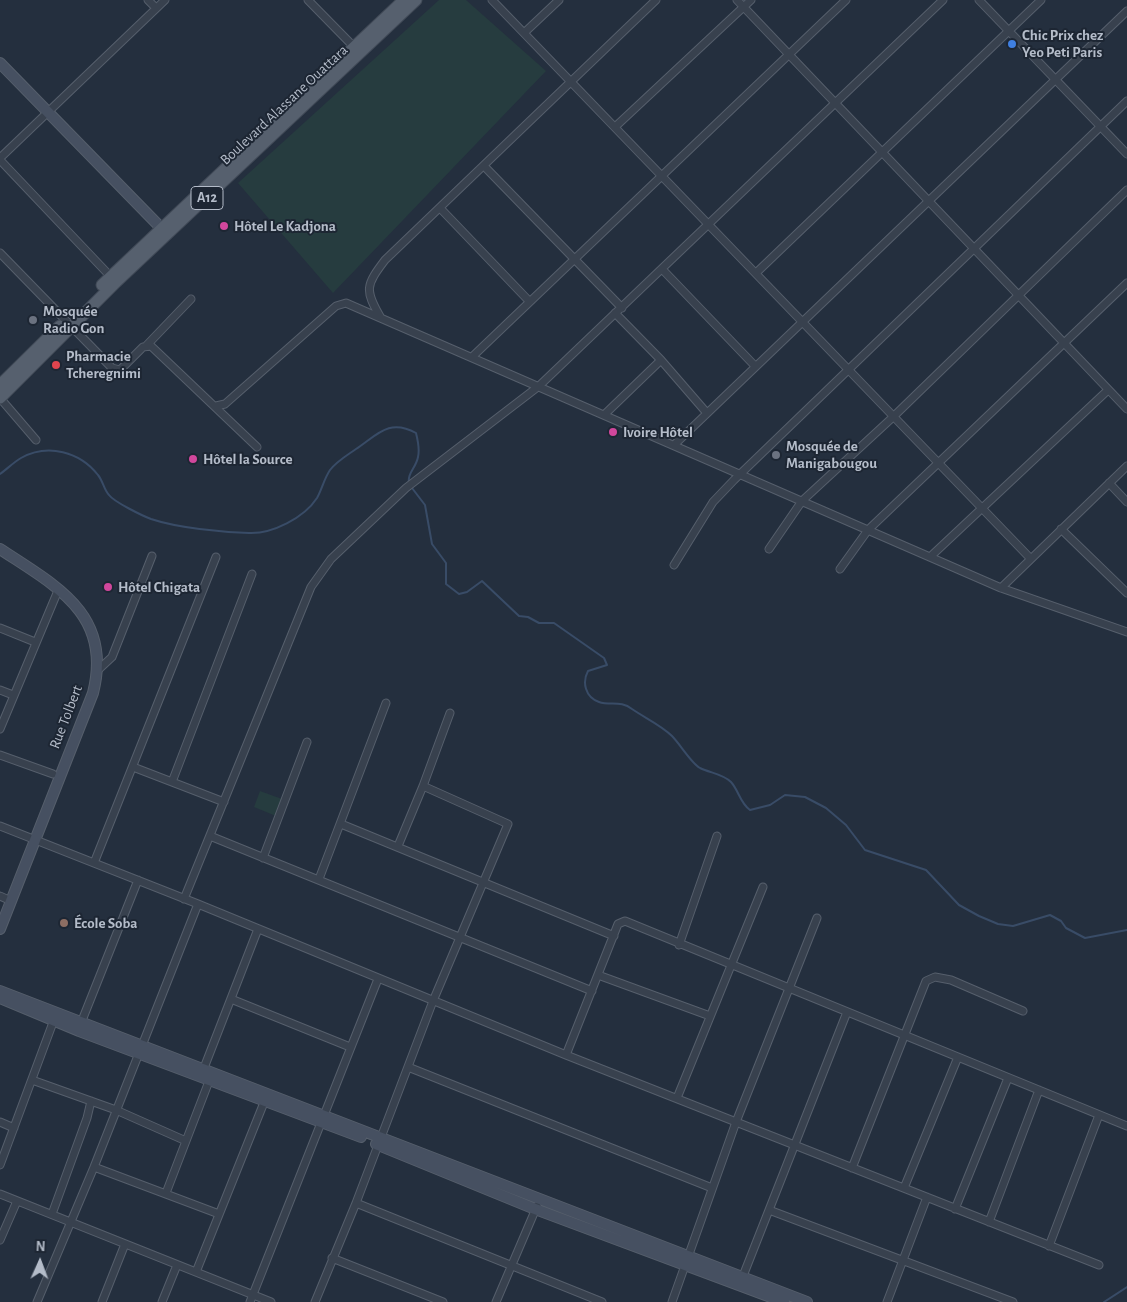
<!DOCTYPE html>
<meta charset="utf-8">
<style>
body{margin:0}
#map{position:relative;width:1127px;height:1302px;overflow:hidden;background:#242f3e;font-family:"Alegreya Sans",sans-serif}
canvas{display:block}
.north{position:absolute;left:15px;top:1237px;width:50px;height:50px;-webkit-text-stroke:4px #1d2633;paint-order:stroke;rotate:2deg;font-size:14px;font-weight:700;line-height:20px;text-align:center;color:#b4bcc9}
.north::after{content:'';display:block;margin:auto;width:18px;height:22px;background:#b4bcc9;clip-path:polygon(50% 0,100% 100%,50% 72%,0 100%)}
</style>
<div id="map">
<canvas width="1127" height="1302"></canvas>
<div class="north">N</div>
</div>
<script>
const context = document.querySelector('canvas').getContext('2d');
context.lineJoin = 'round';
function fill(path, color) { context.fillStyle = color; context.fill(path, 'evenodd'); }
function strokePath(path, color, width, dash) { context.strokeStyle = color; context.lineWidth = width; context.lineCap = dash ? 'butt' : 'round'; context.setLineDash(dash || []); context.stroke(path); }
function drawText(font, color, halo, rows, align = 'center') {
  context.font = font + ' "Alegreya Sans",sans-serif'; context.lineWidth = 4; context.setLineDash([]); context.textBaseline = 'middle'; context.strokeStyle = halo; context.fillStyle = color; for (const [text, x, y, turn = 0] of rows) {
    context.save(); context.translate(x, y); context.rotate((+turn || 0) * Math.PI / 180); context.textAlign = isNaN(turn) ? turn : align; if (halo) context.strokeText(text, 0, 0); context.fillText(text, 0, 0); context.restore();
  }
}
const green = new Path2D(`
 M439,0h27l80,71 -213,222 -95,-110z
 M260,791l22,8 -6,17 -22,-9z`);
const stream = new Path2D(`
 M0,474c7,-5 14,-12 21,-16 27,-15 59,-6 77,17 5,6 6,15 11,20 5,7 34,21 42,24 27,9 70,13 98,14 23,1 55,-15 68,-35 5,-9 7,-19 13,-28 7,-9 16,-14 26,-21 21,-14 33,-31 60,-16 2,8 4,16 2,24 -2,11 -11,16 -9,27
 M412,488l13,17 7,39 14,19v21l13,10 8,-2 15,-11 37,35 9,1 11,6h15l50,35 3,7 -19,6c-6,11 -3,26 11,31 11,4 22,-2 33,7 13,9 29,16 40,27 8,8 19,27 28,32 10,5 23,6 31,14 8,9 9,21 19,28l20,-5 15,-10 20,2 21,11 20,17 19,25 61,20 33,35 20,11 19,8 15,2 37,-11 11,6 5,7 19,10 42,-8
 M1104,1302l23,-15`);
const street = new Path2D(`
 M148,0l8,8
 M308,0l49,50
 M492,0l538,558
 M737,0l390,409
 M979,0l148,154
 M524,33l35,-33
 M615,127l136,-127
 M0,158l165,-158
 M0,160l112,118
 M484,166l138,142
 M440,208l89,93
 M0,253l112,115 8,2 23,-23 8,-1 106,101
 M662,269l93,97
 M756,273l285,-273
 M615,313l46,47 45,52
 M381,318c-17,-28 -15,-33 4,-58l271,-260
 M146,346l45,-47
 M472,357l374,-357
 M0,398l36,42
 M216,406l9,-2 111,-98 10,-3 655,285 126,44
 M605,414l56,-54
 M674,445l453,-434
 M1109,483l18,19
 M1061,529l66,64
 M769,549l33,-48 91,-84 234,-227
 M930,557l178,-167
 M674,565l39,-63 21,-22 393,-379
 M840,569l28,-39 259,-247
 M1001,588l126,-122
 M0,628l35,14
 M97,671l15,-14 40,-101
 M0,690l13,5
 M0,729l57,-136
 M0,755l53,19
 M133,767l91,35
 M172,782l80,-208
 M341,824l273,112
 M0,826l198,78 368,151 533,210
 M210,836l382,155
 M398,846l25,-60 27,-73
 M263,858l44,-116
 M94,863l122,-306
 M319,879l67,-176
 M0,896l11,5
 M184,899l127,-312 20,-28 75,-71 133,-102 404,-386
 M679,945l38,-109
 M598,975l112,41
 M231,999l119,48
 M81,1023l57,-143
 M566,1055l52,-131 7,-3 502,205
 M408,1067l304,121
 M202,1073l56,-144
 M32,1080l84,30 70,31
 M677,1098l86,-211
 M0,1122l14,6
 M0,1165l55,-148
 M94,1167l125,47
 M852,1168l74,-187 9,-4 16,3 72,31
 M904,1188l54,-131
 M166,1193l45,-117
 M0,1194l271,108
 M356,1203l246,99
 M955,1209l53,-131
 M769,1210l244,92
 M52,1214l35,-96 4,-17
 M989,1222l50,-132
 M0,1240l17,-39
 M1049,1246l50,-131
 M332,1258l111,44
 M196,1272l69,-172
 M743,1276l104,-264
 M37,1302l57,-135 104,-263
 M102,1302l23,-58
 M162,1302l15,-37
 M250,1302l128,-323
 M315,1302l41,-99 77,-202 75,-177 -85,-38
 M496,1302l41,-96
 M672,1302l64,-180 81,-204
 M887,1302l40,-105`);
const secondary = new Path2D(`
 M0,63l167,171
 M0,549c56,37 113,65 93,144l-93,236
 M0,991l807,311
 M0,998l79,33 282,106
 M376,1144l159,65 249,93`);
const primary = new Path2D(`
 M102,285l302,-285
 M0,385l60,-59
 M0,398l116,-116 300,-282`);
const markers = [
 [1012,44,5,"#3f7fe0"],
 [224,226,5,"#d1479c"],
 [33,320,5,"#6b7280"],
 [56,365,5,"#e0444e"],
 [613,432,5,"#d1479c"],
 [776,455,5,"#6b7280"],
 [193,459,5,"#d1479c"],
 [108,587,5,"#d1479c"],
 [64,923,5,"#8d6e63"]
];
const shields = [
 [207,198,32]
];
const shieldNames = [
 ["A12",207,198]
];
const poiNames = [
 ["Chic Prix chez",1022,35],
 ["Yeo Peti Paris",1022,52],
 ["Hôtel Le Kadjona",234,226],
 ["Mosquée",43,311],
 ["Radio Gon",43,328],
 ["Pharmacie",66,356],
 ["Tcheregnimi",66,373],
 ["Ivoire Hôtel",623,432],
 ["Mosquée de",786,446],
 ["Manigabougou",786,463],
 ["Hôtel la Source",203,459],
 ["Hôtel Chigata",118,587],
 ["École Soba",74,923]
];
const streetNames = [
 ["Boulevard Alassane Ouattara",284,105,-43],
 ["Rue Tolbert",66,717,-69]
];
fill(green, '#263c3f');
strokePath(stream, '#394c67', 2);
strokePath(street, '#565f6c', 9);
strokePath(secondary, '#565f6c', 12);
strokePath(primary, '#414a57', 13);
strokePath(street, '#38414e', 7);
strokePath(secondary, '#465061', 10);
strokePath(primary, '#56606e', 11);
for (const [x, y, r, color] of markers) { const dot = new Path2D(); dot.arc(x, y, r, 0, 2 * Math.PI); context.fillStyle = color; context.fill(dot); strokePath(dot, '#1d2633', 2); }
for (const [x, y, w] of shields) { const box = new Path2D(); box.roundRect(x - w / 2, y - 11.5, w, 23, 4); context.fillStyle = '#1d2633'; context.fill(box); strokePath(box, '#b4bcc9', 1); }
drawText('bold 14px', '#b4bcc9', null, shieldNames);
drawText('bold 15px', '#b4bcc9', '#1d2633', poiNames, 'left');
drawText('15px', '#b4bcc9', '#1d2633', streetNames);
</script>
